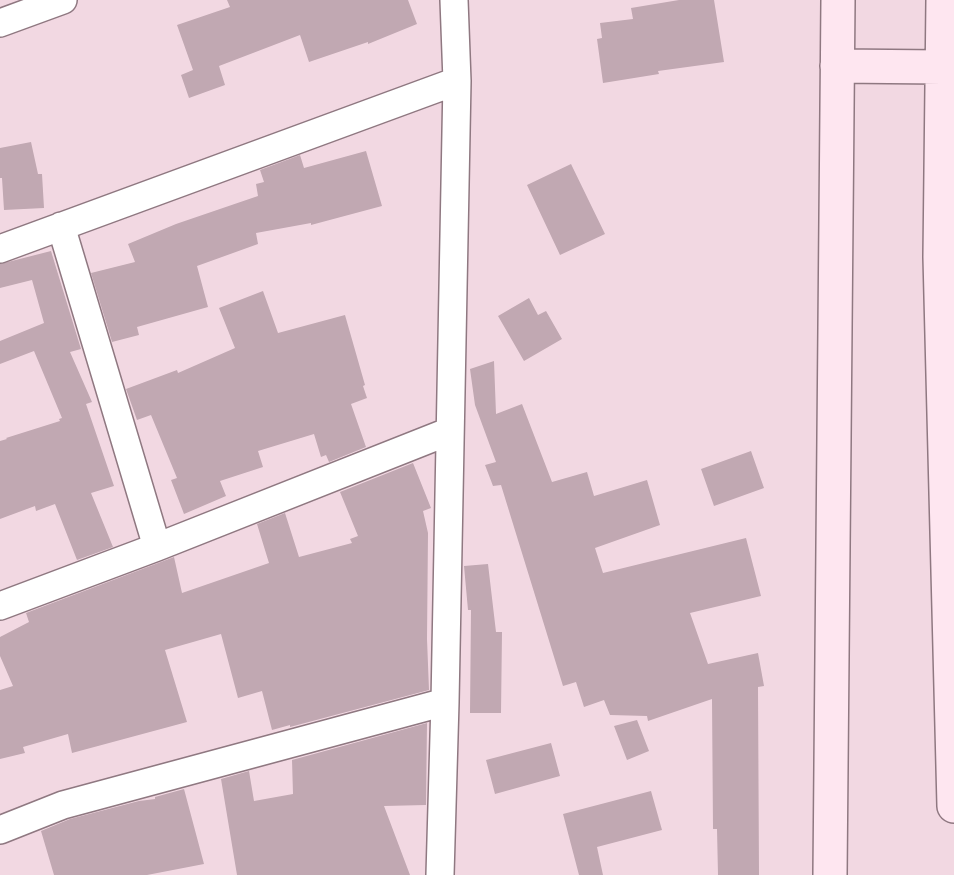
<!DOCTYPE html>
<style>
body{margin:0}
canvas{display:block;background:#f2d8e2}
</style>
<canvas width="954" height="875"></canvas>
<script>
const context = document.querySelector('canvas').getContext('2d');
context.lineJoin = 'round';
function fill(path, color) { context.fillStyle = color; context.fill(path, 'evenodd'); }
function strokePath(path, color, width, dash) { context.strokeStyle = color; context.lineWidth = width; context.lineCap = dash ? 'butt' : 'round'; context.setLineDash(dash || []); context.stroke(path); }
const building = new Path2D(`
 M227,0h181l9,24 -49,20v-2l-59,20 -9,-27 -81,31 6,19 -36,13 -8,-23 12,-5 -16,-45 53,-18z
 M679,0h35l10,62 -66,9 1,3 -56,9 -6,-44 5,-1 -2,-15 33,-4 -2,-11z
 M31,142l7,32h4l2,34 -40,2 -2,-32h-2v-30z
 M366,151l16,55 -71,19v-2l-55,10 2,11 -61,22 11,41 -71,20 2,8 -27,7 -21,-69 44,-11 -7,-18 48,-20 82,-28 -2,-12 8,-2 -4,-12 40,-15 4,13z
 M571,164l34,70 -45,21 -33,-70z
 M51,251l30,98 -11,3 22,50 -6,2 28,82 -23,7 22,54 -36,13 -22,-56 -19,7 -1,-5 -35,13v-78l7,-2 -1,-1 54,-17 -1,-2 3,-1 -28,-67 -34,13v-23l44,-18 -12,-43 -32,8v-24z
 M263,291l15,42 67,-18 20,70 -2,1 4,12 -16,6 15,43 -37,15 -3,-7 -5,2 -7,-23 -56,17 5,16 -43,14 6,15 -42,18 -13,-34 6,-2 -26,-63 -14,5 -11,-31 51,-19 1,3 57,-25 -16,-40z
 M529,298l9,17 8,-4 16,28 -38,22 -26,-45z
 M494,361l2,53 26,-10 30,78 35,-10 7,24 53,-16 13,45 -65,23 8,25 143,-35 15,58 -71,17 18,51 50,-11 6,33 -6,1 1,188h-41l-1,-46h-4l-1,-130 -64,22 -1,-5 -37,-1 -6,-15 -20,7 -8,-25 -13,4 -62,-201 -8,1 -8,-21 11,-3 -21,-57 -5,-36z
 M751,451l13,37 -50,18 -13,-37z
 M413,463l18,45 -8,3 5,22 -1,106 2,51 -139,37v-2l-18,5 -10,-39 -24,7 -17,-64 -56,16 22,72 -115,31 -4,-19 -45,13 2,6 -25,6v-69l13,-4 -13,-30v-19l29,-15 -3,-9 148,-56 8,36 87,-30 -12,-39 28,-11 14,44 53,-14 -2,-4 8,-3 -18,-44z
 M488,564l8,68h6l-1,81h-31l1,-103h-3l-4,-44z
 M637,720l12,31 -22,9 -13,-34z
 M427,723l-1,82 -42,1 26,69h-173l-16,-96 28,-8 5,30 39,-7 -1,-34z
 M551,743l9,33 -65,18 -9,-34z
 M184,789l20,75 -57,11h-93l-13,-44 29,-12 69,-18 16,-2v-2z
 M651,791l11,39 -65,17 6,28h-24l-16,-61z`);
const street = new Path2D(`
 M0,23l63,-23
 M61,226l96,321
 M0,249l457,-168
 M0,606l157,-59 293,-116
 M0,830l63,-25 382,-103
 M440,875l5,-173 12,-621 -3,-81`);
const secondary = new Path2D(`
 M943,0l-3,257 14,549
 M837,66l105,1
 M830,875l8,-875`);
fill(building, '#c1a8b2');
strokePath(street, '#8f7881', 30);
strokePath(secondary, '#8f7881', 36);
strokePath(street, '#fff', 27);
strokePath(secondary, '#fee6f0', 33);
</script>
